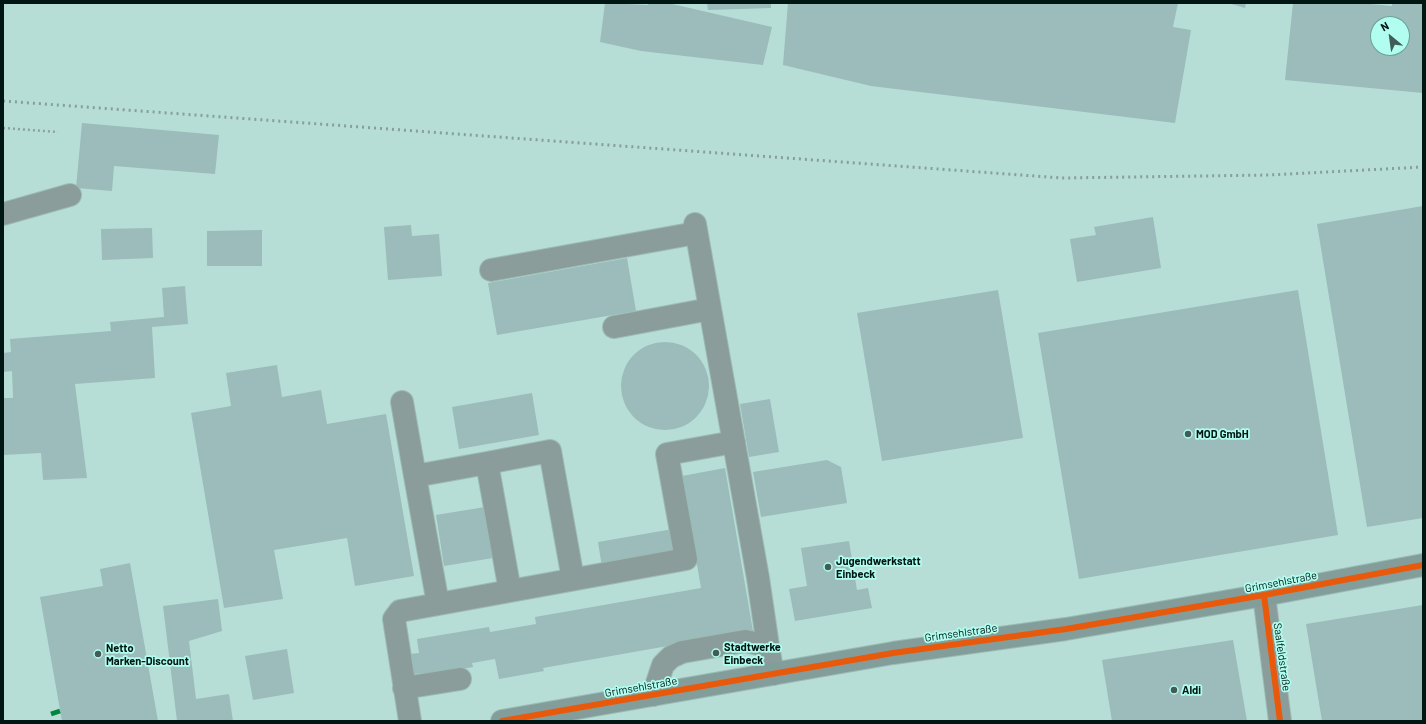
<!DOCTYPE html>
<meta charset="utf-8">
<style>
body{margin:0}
#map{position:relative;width:1426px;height:724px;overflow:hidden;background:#b6ded6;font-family:Barlow,sans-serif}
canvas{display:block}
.frame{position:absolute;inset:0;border:4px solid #001612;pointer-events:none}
.north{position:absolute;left:1370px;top:16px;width:40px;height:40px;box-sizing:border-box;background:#b1fdef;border:1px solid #6aa197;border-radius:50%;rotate:331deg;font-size:11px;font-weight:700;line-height:16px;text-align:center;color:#001612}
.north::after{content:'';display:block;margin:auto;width:14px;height:18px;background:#405c57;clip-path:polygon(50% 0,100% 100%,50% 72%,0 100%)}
</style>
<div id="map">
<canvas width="1426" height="724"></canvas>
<div class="frame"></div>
<div class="north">N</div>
</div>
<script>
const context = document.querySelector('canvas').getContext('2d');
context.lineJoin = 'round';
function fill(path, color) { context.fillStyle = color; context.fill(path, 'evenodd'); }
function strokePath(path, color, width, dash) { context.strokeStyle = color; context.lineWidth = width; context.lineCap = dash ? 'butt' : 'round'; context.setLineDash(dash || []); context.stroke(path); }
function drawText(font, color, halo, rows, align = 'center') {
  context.font = font + ' Barlow,sans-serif'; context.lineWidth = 3.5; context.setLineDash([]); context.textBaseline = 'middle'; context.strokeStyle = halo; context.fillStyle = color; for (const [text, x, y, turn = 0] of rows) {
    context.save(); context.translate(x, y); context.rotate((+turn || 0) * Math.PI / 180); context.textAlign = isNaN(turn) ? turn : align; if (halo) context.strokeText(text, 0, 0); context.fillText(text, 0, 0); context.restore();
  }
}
const building = new Path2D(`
 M605,3l43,2v-2h20l104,24 -9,38 -122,-14 -41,-9z
 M707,3h64v5l-63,2z
 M788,3h390l-5,24 18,3 -16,93 -304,-37 -88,-21z
 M1228,3h18l-1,5z
 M1293,3h67l32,3v-3h31v90l-138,-13zM1378,24h24v24h-24z
 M82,123l137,12 -4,39 -101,-8 -2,25 -36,-3z
 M1423,206v312l-56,9 -50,-303z
 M1153,217l8,51 -84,14 -7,-43 26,-4 -2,-8z
 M411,225l1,11 27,-2 3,42 -54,4 -4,-53z
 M152,228l1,30 -51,2 -1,-31z
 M262,230v36h-55v-35z
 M627,258l9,53 -139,24 -9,-52z
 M185,286l3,38 -36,3 3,51 -80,6 12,94 -44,2 -2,-27 -38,2v-57h10l-1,-27 -9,1v-19l8,-1 -1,-13 101,-8 -1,-9 54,-5 -2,-29z
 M998,290l25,148 -141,23 -25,-148z
 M1298,290l40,245 -259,44 -41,-246z
 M621 386a44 44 0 1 1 88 0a44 44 0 1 1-88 0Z
 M277,365l5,32 39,-7 6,34 59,-10 28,162 -59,10 -8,-48 -73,12 9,49 -59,9 -33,-195 40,-7 -5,-33z
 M532,393l7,42 -80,14 -7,-42z
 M770,399l9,53 -30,5 -9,-53z
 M827,460l14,7 6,36 -86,14 -8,-45z
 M725,468l28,163 -210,37 1,3 -45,8 -4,-20 -23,4 1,4 -16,3 -32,9 -1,-6 -10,1 -4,-20 9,-1 -2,-14 72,-12 1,5 46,-8 -1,-7 166,-29 -19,-112z
 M485,507l8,51 -49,8 -8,-51z
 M673,529l5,24 -76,14 -4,-25z
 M849,541l8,49 11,-2 4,20 -77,13 -6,-32 18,-3 -6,-38z
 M130,563l28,158h-96l-22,-124 63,-11 -3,-17z
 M218,599l4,32 -33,10 7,58 33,-5 4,27h-56l-14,-115z
 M1423,605v116h-101l-16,-97z
 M1233,640l14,81h-135l-10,-61z
 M287,649l7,44 -41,7 -8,-44z`);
const path = new Path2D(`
 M3,128l55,4`);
const minor = new Path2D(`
 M3,214l67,-19
 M695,224l63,354 10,68
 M491,270l205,-37
 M614,327l96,-18
 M402,402l13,74
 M510,591l-23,-128 63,-12 23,128
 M1264,595l16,126
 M438,604l-23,-128 72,-13
 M404,688l56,-9
 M653,695l10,-30 8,-8 11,-5 63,-11 23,5 5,28
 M410,721l-16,-102 6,-8 286,-52 -19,-105 67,-12`);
const major = new Path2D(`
 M502,721l391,-68 173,-24 198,-34 159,-30`);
const rail = new Path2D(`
 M3,101l1059,77 207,-3 154,-8`);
const quiet = new Path2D(`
 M51,714l9,-3`);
const cycleway = new Path2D(`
 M1264,595l16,126
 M502,721l391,-68 173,-24 198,-34 159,-30`);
const markers = [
 [1188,434,4,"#405c57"],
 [828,567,4,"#405c57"],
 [716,653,4,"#405c57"],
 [98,654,4,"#405c57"],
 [1174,690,4,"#405c57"]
];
const poiNames = [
 ["MOD GmbH",1196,434],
 ["Jugendwerkstatt",836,561],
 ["Einbeck",836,574],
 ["Stadtwerke",724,647],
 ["Einbeck",724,660],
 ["Netto",106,648],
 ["Marken-Discount",106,661],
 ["Aldi",1182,690]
];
const streetNames = [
 ["Grimsehlstraße",1281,582,-11],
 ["Grimsehlstraße",961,633,-8],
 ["Saalfeldstraße",1282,657,82],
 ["Grimsehlstraße",641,687,-10]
];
fill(building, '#9bbcba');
strokePath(minor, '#9cbbb5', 24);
strokePath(major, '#9cbbb5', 24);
strokePath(path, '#8ca29e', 2.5, [2, 3]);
strokePath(minor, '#8b9d9a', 22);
strokePath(major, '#839e9a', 22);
strokePath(rail, '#889e9a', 3, [2, 4]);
strokePath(quiet, '#00873e', 5, [10, 5]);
strokePath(cycleway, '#e8590c', 6);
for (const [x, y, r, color] of markers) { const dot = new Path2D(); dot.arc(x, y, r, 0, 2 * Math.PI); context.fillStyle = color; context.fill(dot); strokePath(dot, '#b1fdef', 1.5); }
drawText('bold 11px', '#001612', '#b1fdef', poiNames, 'left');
drawText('11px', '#001612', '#b1fdef', streetNames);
</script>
